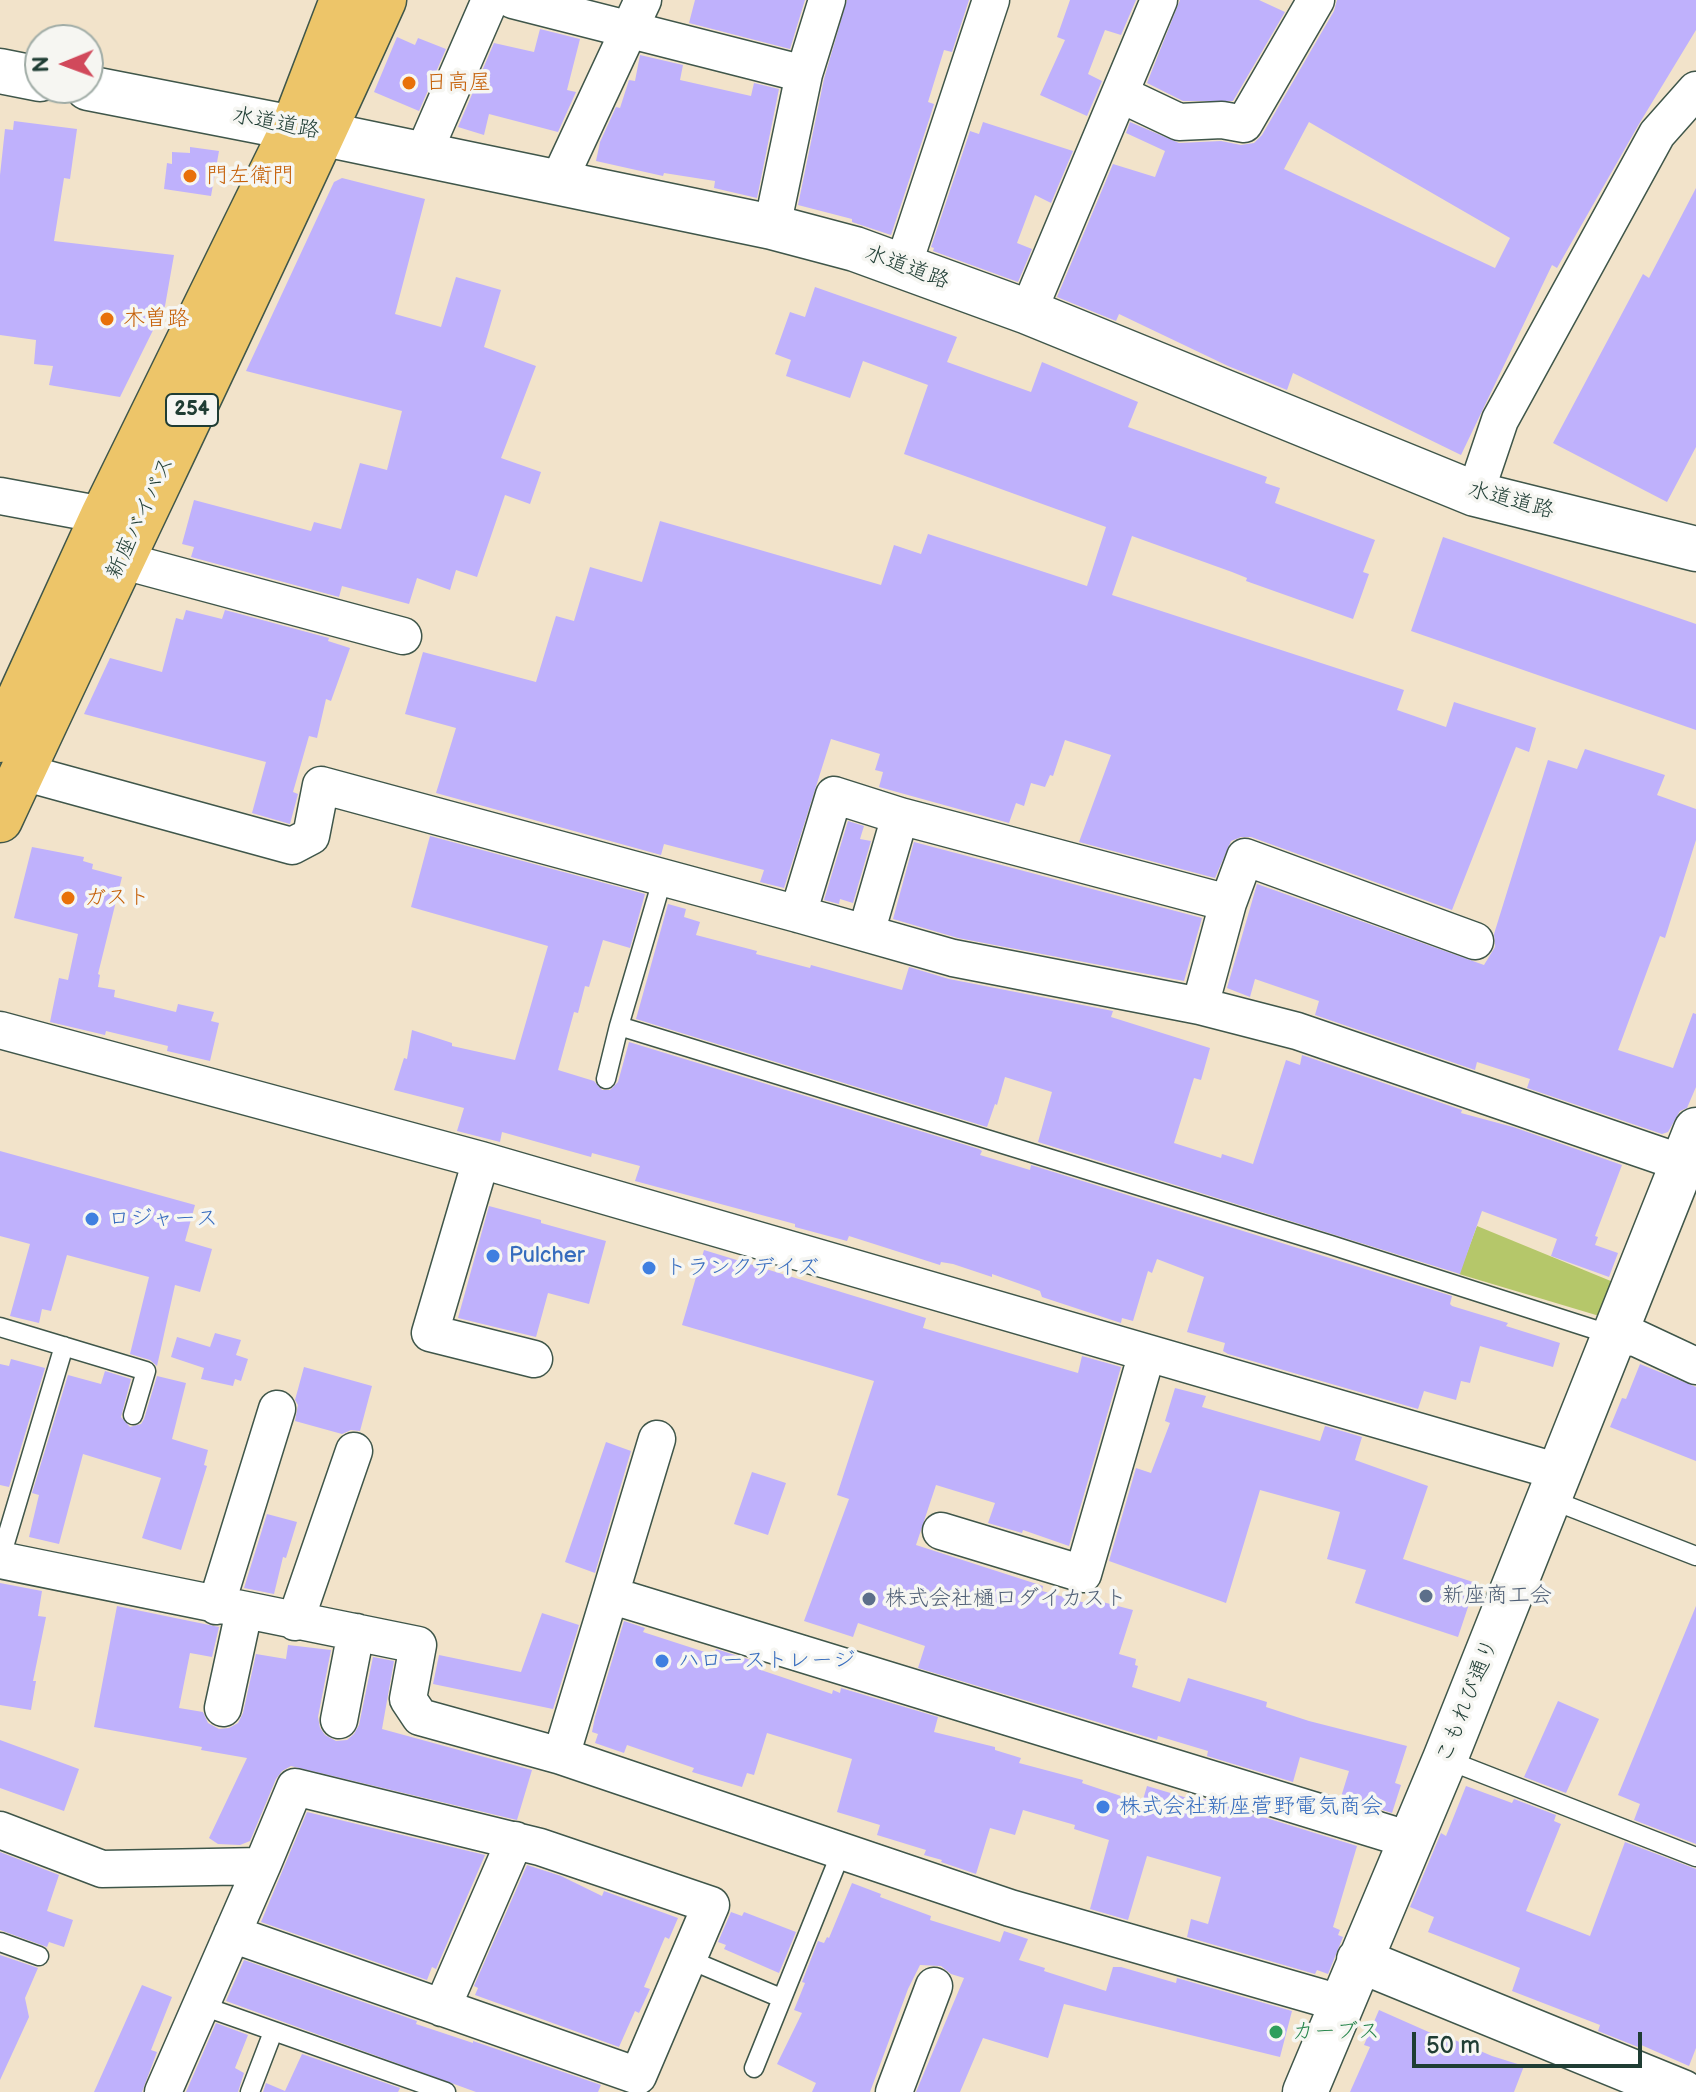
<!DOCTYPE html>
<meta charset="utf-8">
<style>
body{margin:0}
#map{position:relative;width:1696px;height:2092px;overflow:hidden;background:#f2e3ca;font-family:"Balsamiq Sans",sans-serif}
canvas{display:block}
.north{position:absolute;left:24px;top:24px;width:80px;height:80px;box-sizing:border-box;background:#f6f6f2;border:2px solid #a0aca6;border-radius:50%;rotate:269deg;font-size:22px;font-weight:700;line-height:32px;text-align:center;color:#1f3d34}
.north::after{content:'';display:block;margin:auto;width:28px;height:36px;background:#d1495b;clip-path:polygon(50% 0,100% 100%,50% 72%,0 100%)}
.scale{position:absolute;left:1412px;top:2032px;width:230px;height:36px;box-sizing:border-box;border:4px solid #1f3d34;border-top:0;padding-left:10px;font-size:24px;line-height:28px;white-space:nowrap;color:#1f3d34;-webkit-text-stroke:6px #f6f6f2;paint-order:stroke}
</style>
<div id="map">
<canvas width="1696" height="2092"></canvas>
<div class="north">N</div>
<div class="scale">50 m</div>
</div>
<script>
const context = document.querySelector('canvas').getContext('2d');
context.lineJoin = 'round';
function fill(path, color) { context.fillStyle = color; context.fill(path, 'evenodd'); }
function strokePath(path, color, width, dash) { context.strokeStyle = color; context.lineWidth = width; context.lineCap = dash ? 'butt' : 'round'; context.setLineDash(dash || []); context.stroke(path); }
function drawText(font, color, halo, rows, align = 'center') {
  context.font = font + ' "Balsamiq Sans","Klee One",sans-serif'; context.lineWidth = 7; context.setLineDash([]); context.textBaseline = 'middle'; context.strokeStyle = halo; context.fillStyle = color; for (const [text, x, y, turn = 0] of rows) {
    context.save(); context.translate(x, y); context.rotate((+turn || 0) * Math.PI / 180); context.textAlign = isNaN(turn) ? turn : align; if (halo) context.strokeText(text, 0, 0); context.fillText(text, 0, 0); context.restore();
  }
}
const green = new Path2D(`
 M1477,1226l141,58 -12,34 -147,-44z`);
const building = new Path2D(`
 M695,0h110l-15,49 -101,-26z
 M847,0h122l-17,52 -8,-2 -16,52 6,2 -4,13 -39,118 -39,-13v-3l-54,-14 26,-126z
 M1070,0h66l-15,35 -16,-5 -17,44 14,7 -15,35 -47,-21 25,-55 -8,-3z
 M1180,0h79l26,12 -52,89h-50l-36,-18z
 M1337,0h359v30l-57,94 -82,144 -5,-3 -91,190 -168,-82 -6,17 -59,-24 -109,-52 -3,7 -59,-24 56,-133 42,13 10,-26 -39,-18 4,-11 49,21 42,-2 20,4 13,-2 8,-8 72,-124zM1309,122l201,116 -15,30 -211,-99z
 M540,29l40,10 -13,51 9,2 -18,40 -69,-18 -5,21 -26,-8 36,-84 40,9z
 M397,37l18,8 3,-7 28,11 -27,62 -45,-19z
 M640,55l43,10 -3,15 71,16 3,-13 25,6 -22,109 -43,-10 1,-7 -51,-8 -1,3 -67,-15 4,-19 16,-35 4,1 9,-28 6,1z
 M14,121l63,8 -7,50 -6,-1 -10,63 120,14 -9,51 -45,91 -71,-12 4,-19 -19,-2 2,-24 -36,-5v-160l5,-46 8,1z
 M983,122l90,29 -22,52 -16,-8 -18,48 15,6 -14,33 -85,-31 1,-3 -3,-1 39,-116 9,3z
 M190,147l29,4 -8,45 -47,-7 3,-26 5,1v-12l18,1z
 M342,178l83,21 -30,115 46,13 15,-50 45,13 -17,57 52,19 -35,92 40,14 -11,32 -25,-9 -28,82 -21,-7 -6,20 -33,-12 -8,26 -67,-18 -3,11 -148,-40 3,-10 -12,-3 12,-44 117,31 3,-9 27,7 19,-66 27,7 15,-59 -156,-40 88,-189z
 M1696,188v259l-29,55 -114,-59 90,-169 6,4z
 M815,287l142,50 -10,25 84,30 11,-30 96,40 -10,25 139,50 -2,6 15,5 -5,15 100,37 -12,32 6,2 -16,45 -107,-38 1,-3 -15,-6 -100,-36 -20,59 292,95 -7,20 49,17 8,-25 82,26 -7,24 -13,-5 -64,163 -201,-73h-10l-10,4 -16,37 -136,-36 32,-87 -46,-15 -12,36 -3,-1 -5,12 -14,-4 -7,23 -8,-3 -7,20 -130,-36 4,-15 -8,-2 5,-16 -49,-15 -47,149 -24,-6 4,-12 -100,-26 -3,11 -225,-62 20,-65 -51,-14 18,-62 113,30 20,-66 18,5 16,-54 52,15 18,-61 221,64 13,-40 27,9 7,-20 159,52 19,-59 -202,-73 24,-69 -65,-24 -13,37 -64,-22 5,-16 -16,-6 15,-42 15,5z
 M1443,537l253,87v106l-285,-99z
 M186,610l36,9 3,-9 104,28 -1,3 22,7 -19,53 -5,-2 -9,39 -8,-2 -16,56 5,2 -8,30 -38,-11 14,-51 -182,-48 26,-56 52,14 14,-54 7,2z
 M1585,749l80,26 -8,20 39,14v31l-31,98 -5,-2 -42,114 55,18 20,-55 3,1v73l-9,21 -7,3 -12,21 -6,2 -135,-46 3,-9 -53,-17 -2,8 -160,-55 4,-14 -64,-22 -5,18 -23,-9 30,-104 227,81 11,-18 -1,-13 54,-174 29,9z
 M848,821l16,5 -4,13 11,2 -18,62 -13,-4 -1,5 -15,-4z
 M430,836l215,58 -15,54 -27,-8 -14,47 -4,-1 -7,27 -4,-1 -16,58 36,11 8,9h8l8,-8 11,-40 350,107 3,2 -2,4 50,15 1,-5 421,131 -2,8 2,2 56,17 -2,3 54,17 -7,24 -73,-21 -10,37 -9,-2 -5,19 -32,-9 -6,18 -190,-55 -5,-3 2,-8 -38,-11 17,-55 -47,-18 -5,14 -4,-2 -15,50 -11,-3 -1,5 -79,-26 -2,-6 -48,-17v3l-39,-13 -12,-2 -1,3 -91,-29 -2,5 -52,-14v-3l-160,-43 5,-15 -48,-13 -1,4 -89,-25 -2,10 -43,-11 7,-23 -70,-18 10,-32 3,1 5,-29 40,13v3l63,14 33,-114 -137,-39z
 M914,842l288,76 -18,63 -226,-43 -65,-19z
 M32,847l52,10 -1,4 10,3 -1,5 30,8 -24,97 2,1 -2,12 17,3 -1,7 62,15 2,-8 36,8 -3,9 8,2 -9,38 -43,-10 1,-5 -62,-15 -1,4 -55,-13 9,-44 9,2 10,-46 -64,-16z
 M668,904l18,5 -2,8 16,5 -4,13 61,16 -1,3 54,14 1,-3 91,25 7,-23 40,12 164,32 -2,6 99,31 -9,32 -7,-2 -20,65 47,15 1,-4 31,10 33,-104 14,5 2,-10 160,55 -1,3 52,14 109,38 -27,71 3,1 -3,8 23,8 -9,24 -58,-21 6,-17 -75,-28 -22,63 -422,-132 14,-50 -47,-15 -8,28 -2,-1 -8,23 -351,-108z
 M0,1151l195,54 -10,36 27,8 -12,43 -25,-7 -18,81 -7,-6 -20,-6 19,-77 -82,-22 -16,56 -9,-2 -3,14 -29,-7 20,-72 -30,-8z
 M489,1206l52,14v3l65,18 -17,63 -41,-11 -12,44 -78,-19z
 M704,1250l222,68 -3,10 155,45 4,-17 39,11 -52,179 -46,-16 -1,3 -34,-10 7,-20 -59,-18 -20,60 127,41 -1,5 51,14 2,-5 38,10 -14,44 17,5 -1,6 3,1 -6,21 48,15 8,-24 79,24 -1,5 43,14 98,25 -12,37 6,2 -9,28 -51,-16 8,-26 -49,-14 -7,25 -86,-26 1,-5 -50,-15 -1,4 -239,-72 7,-22 -67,-23 -5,14 -49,-16 45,-122 -12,-4 37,-114 -192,-56z
 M215,1333l26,7 -5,15 12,4 -7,22 -6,-2 -2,7 -32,-7 3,-11 -33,-11 6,-20 33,10z
 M11,1359l34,9 -36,119 -9,-2v-121l9,2z
 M1640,1364l56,23v74l-86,-34 12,-29 4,1z
 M304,1367l68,19 -12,45 -9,-1 -9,4 -47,-13 3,-16 -3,-5z
 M105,1371l26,8 -10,38 9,10 11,-3 3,-5 13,-43 29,7 -14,56 36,11 -4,15 3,1 -26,84 -39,-12 19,-60 -78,-24 -24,90 -30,-7 10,-42 -7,-2 36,-118 33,9z
 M1175,1388l31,8 -4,11 118,34 5,-15 37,11 -7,23 73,26 -25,73 73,24 -18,54 -103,-34 11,-33 -39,-11 13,-47 -80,-22 -34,113 -117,-42 27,-93 15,5 19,-50 -5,-2z
 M606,1442l25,9 -36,122 -30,-11z
 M752,1472l34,11 -18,52 -34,-11z
 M267,1514l30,8 -11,36 -3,-1 -9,37 -30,-6z
 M0,1583l42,8 -4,25 8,1 -13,64h3l-5,29 -31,-5z
 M117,1606l102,21 -7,30 -22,-4 -11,55 24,4 5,11 11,6 10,-1 9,-5 5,-10 13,-59 30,5 2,-14 43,5 -13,67 2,11 5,7 11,6 11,-1 7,-6 5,-9 14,-68 21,4 -12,68 150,41 -15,50 -226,-54 -9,5 -6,8 -26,62 -10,4 -22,-1 -9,-6 38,-80 -46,-8 1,-3 -108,-20z
 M1696,1606v238l-62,-24 6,-16 -22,-9z
 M542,1613l37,12 -26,84 -120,-25 6,-29 82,17z
 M624,1621l21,7 -2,4 71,23 2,-6 44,14 -2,6 74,25 1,-4 7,3 1,-5 97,29 -4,15 61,15v3l26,8 -2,5 64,17 -1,3 60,20 5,-17 47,14 1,-4 162,50 -24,81 7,3 -2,5 5,2 -15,37 -11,-4 -2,4 -128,-37 4,-18 17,5 13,-47 -74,-21 -19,64 -38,-11 19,-69 -35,-11 1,-4 -52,-15 -8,25 -25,-7 -14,46 -35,-12 1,-2 -18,-5 2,-5 -49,-15 3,-10 -43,-13 15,-53 -85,-26 -13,42 -7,-2 -5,14 -50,-15 2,-4 -67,-23 -3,8 -29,-10 3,-9 -6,-2 3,-15z
 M1558,1701l41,18 -33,74 -42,-16z
 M0,1740l79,29 -15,42 -64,-23z
 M1466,1786l46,17 2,-4 42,16 -2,6 7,3 -35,87 64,25 35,-94 71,27v179l-7,18 -50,-22 -1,3 -40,-16 2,-6 -88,-34 8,-23 -92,-36 6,-15 -24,-10 31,-74 5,3z
 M307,1812l178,43 -49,114 -4,-2 -5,13 -166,-58z
 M0,1852l59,23 -12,36 26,9 -9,27 -15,-5 -2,5 -47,-17z
 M527,1865l34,11 41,20 2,-5 74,27 -9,21 -4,-2 -21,50 6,2 -11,24 -4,-2 -16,36 -144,-52 3,-7 -4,-2z
 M852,1883l29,11 -1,3 51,19 -1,4 70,22 4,-11 24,8 -9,21 26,8 -1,3 62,20 7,-24h8l55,16 1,-5 115,33 -12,46 -216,-53 -16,54 -65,-20 -23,54h-44l48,-114 -13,-4 -10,-8 -21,-1 -12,24 -38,103h-58l4,-9 -39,-19 25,-51 -8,-3 11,-27 -3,-1 16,-41 6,2 3,-6 2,1z
 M731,1912l11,4 2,-4 52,20 -17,41 -55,-24 2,-4 -8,-3z
 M0,1955l38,13 -13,30 4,19 -29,63z
 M244,1960l173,61 -1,3 57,19v-2l128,44 -3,7h-122l-250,-91z
 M142,1985l30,12 -21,53 6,2 -15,40h-48z
 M1379,2010l70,31 1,-3 42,18 32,10 -10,26h-164l20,-45 -6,-2z
 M216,2023l32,12 -13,33 9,5 -6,19h-52z
 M302,2054l98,34 -2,4h-135l3,-9 19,8z`);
const service = new Path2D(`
 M619,1026l712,219 284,91
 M606,1079l13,-53 44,-149
 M0,1327l146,44 -13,44
 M1547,1498l149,58
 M0,1560l64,-214
 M1445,1759l251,98
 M0,1942l39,14
 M688,1959l93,39
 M200,2005l246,87
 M754,2068l88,-218
 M250,2092l23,-60`);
const minor = new Path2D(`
 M513,0l291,74
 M1120,94l59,28 43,-2 22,4 72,-124
 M423,154l67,-154
 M558,182l85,-182
 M772,227l32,-153 23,-74
 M903,266l88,-266
 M1028,312l131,-312
 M1475,494l25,-74 157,-286 39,-44
 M0,496l103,19
 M120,560l283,76
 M22,772l270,74 19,-10 10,-51 477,129 155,44 247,48 97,25 385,132
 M798,914l36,-119 66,21 328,87
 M866,933l34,-117
 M1200,1006l28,-103 17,-46 230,84
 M0,1030l481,130 1078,312
 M481,1160l-51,173 104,26
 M1615,1336l21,2 60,28
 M657,1439l-47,156 800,245
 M941,1531l142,43 64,-221
 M0,1560l418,85 -10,54 12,18 141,39 449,152 330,95
 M216,1606l61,-197
 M295,1622l59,-171
 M223,1708l21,-97
 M339,1720l17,-88
 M561,1756l49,-161
 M0,1830l102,39 160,-3 -99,226
 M232,1934l406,142 73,-171 -171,-58 -245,-60 -33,79
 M442,2008l73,-168
 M894,2092l40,-106`);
const tertiary = new Path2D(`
 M0,71l40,8
 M88,88l236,46 448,93 83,22 173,63 447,182 221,55
 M1359,1960l323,132
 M1305,2092l140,-333 251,-629`);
const trunk = new Path2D(`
 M0,740l103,-225 190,-387 49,-128
 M0,820c127,-274 260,-545 384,-820`);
const markers = [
 [409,83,8,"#e8710a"],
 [190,176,8,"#e8710a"],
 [107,319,8,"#e8710a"],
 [68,898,8,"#e8710a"],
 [92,1219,8,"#3f7fe0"],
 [493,1256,8,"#3f7fe0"],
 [649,1268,8,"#3f7fe0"],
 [1426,1596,8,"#5c6f8a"],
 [869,1599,8,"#5c6f8a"],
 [662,1661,8,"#3f7fe0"],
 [1103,1807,8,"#3f7fe0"],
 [1276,2032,8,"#2e9e5b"]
];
const shields = [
 [192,410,52]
];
const shieldNames = [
 ["254",192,410]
];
const foodNames = [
 ["日高屋",425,83],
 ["門左衛門",206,176],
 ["木曽路",123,319],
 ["ガスト",84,898]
];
const streetNames = [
 ["水道道路",276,124,11],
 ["水道道路",907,268,20],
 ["水道道路",1511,501,15],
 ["新座バイパス",141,518,-65],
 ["こもれび通り",1468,1701,-68]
];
const shopNames = [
 ["ロジャース",108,1219],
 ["Pulcher",509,1256],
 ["トランクデイズ",665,1268],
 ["ハローストレージ",678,1661],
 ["株式会社新座菅野電気商会",1119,1807]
];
const serviceNames = [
 ["新座商工会",1442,1596],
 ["株式会社樋口ダイカスト",885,1599]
];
const leisureNames = [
 ["カーブス",1292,2032]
];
fill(green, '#b5c76a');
fill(building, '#bfb1fc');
strokePath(service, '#3f564a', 21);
strokePath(minor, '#3f564a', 39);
strokePath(tertiary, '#3f564a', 47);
strokePath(trunk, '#3f564a', 47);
strokePath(service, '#fff', 18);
strokePath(minor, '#fff', 36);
strokePath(tertiary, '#fff', 44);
strokePath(trunk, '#edc569', 44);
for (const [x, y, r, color] of markers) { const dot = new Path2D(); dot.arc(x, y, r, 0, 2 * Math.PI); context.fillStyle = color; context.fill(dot); strokePath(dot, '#f6f6f2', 3); }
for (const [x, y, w] of shields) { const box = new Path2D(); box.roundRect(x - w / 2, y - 16, w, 32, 6); context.fillStyle = '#f6f6f2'; context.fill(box); strokePath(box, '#1f3d34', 2); }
drawText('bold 20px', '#1f3d34', null, shieldNames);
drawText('22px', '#c56008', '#f6f6f2', foodNames, 'left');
drawText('22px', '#1f3d34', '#f6f6f2', streetNames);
drawText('22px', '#366cbe', '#f6f6f2', shopNames, 'left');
drawText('22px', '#4e5e75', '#f6f6f2', serviceNames, 'left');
drawText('22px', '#27864d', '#f6f6f2', leisureNames, 'left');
</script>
